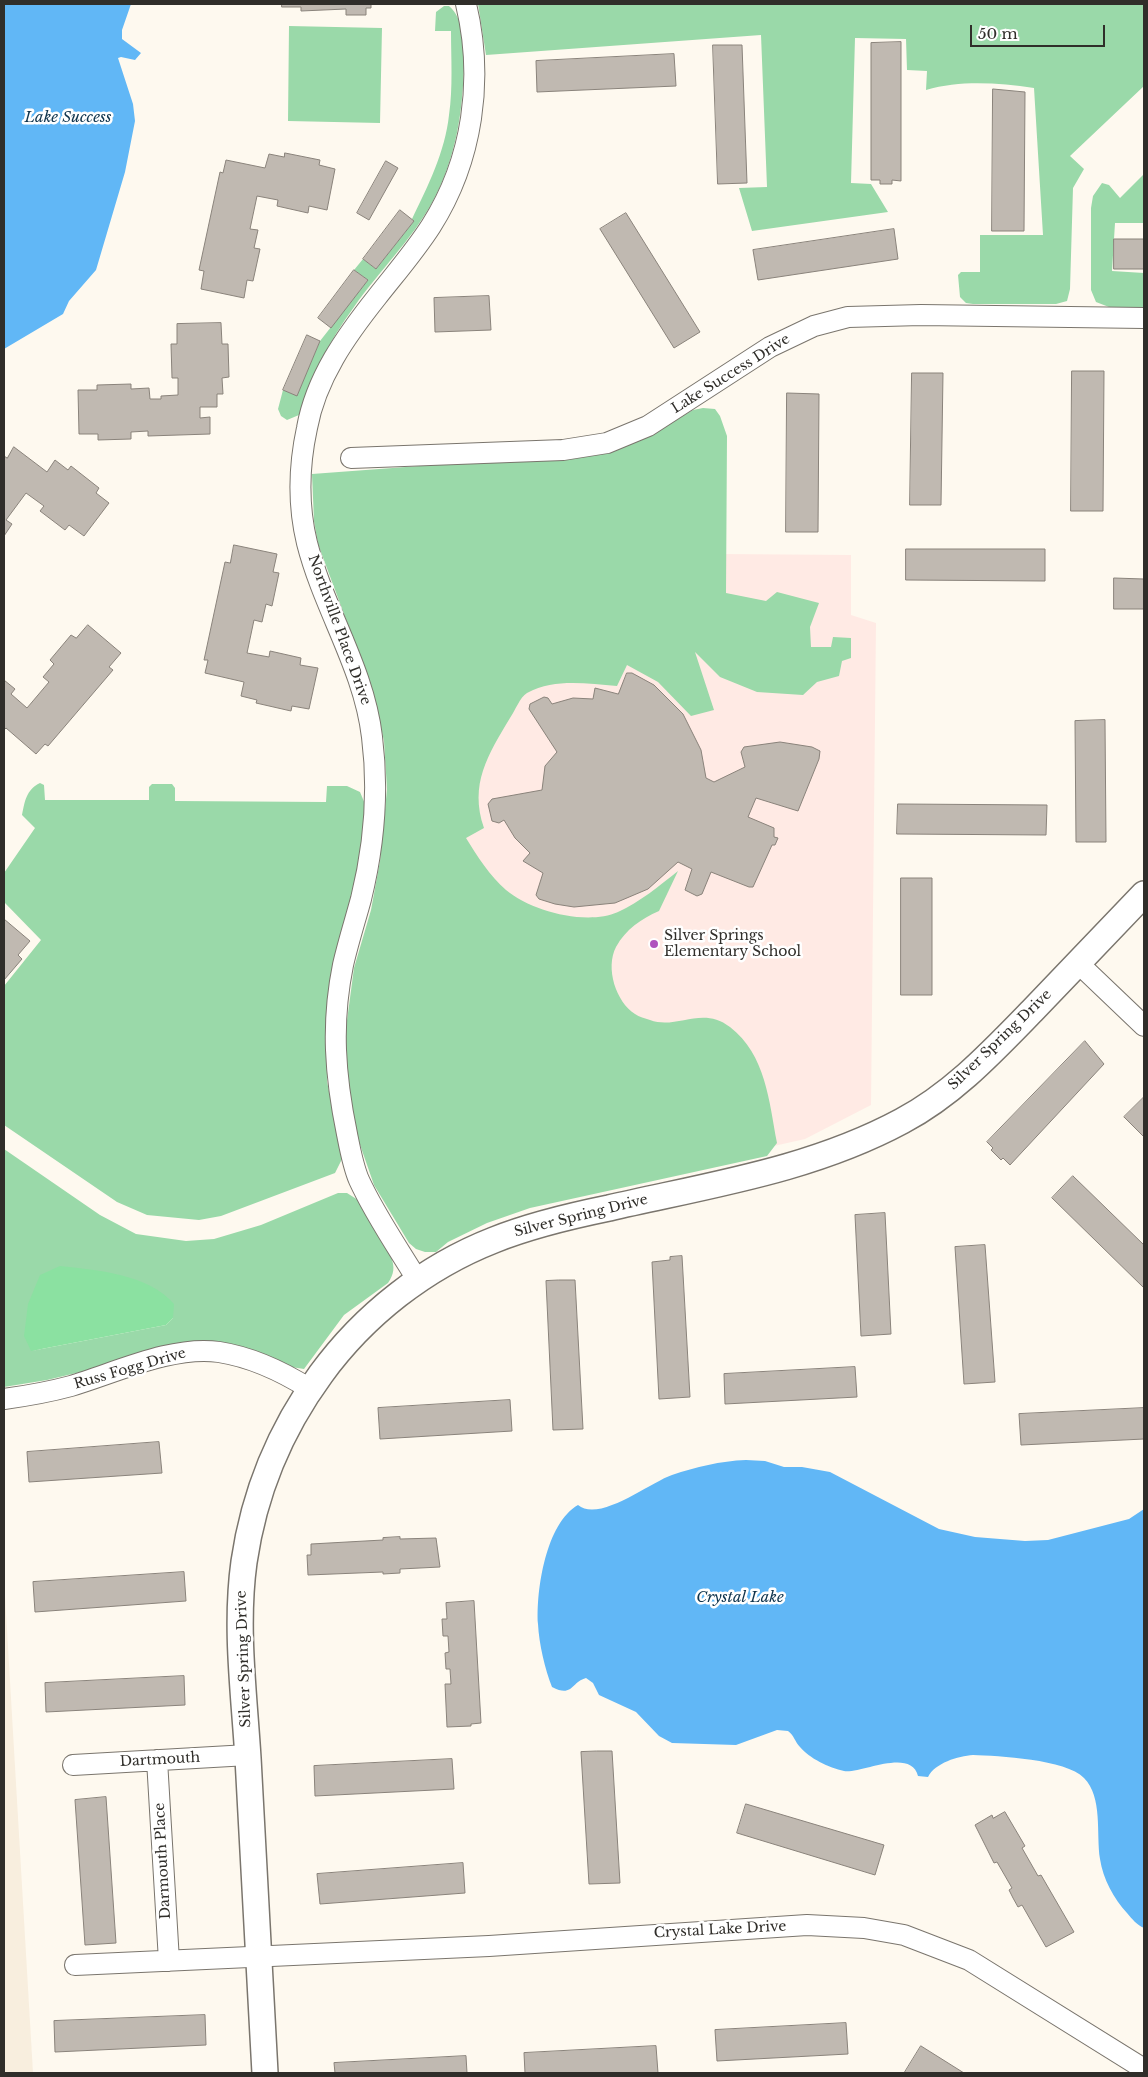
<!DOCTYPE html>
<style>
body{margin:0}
#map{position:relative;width:1148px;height:2077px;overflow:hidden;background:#fef9ef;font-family:"Libre Baskerville",serif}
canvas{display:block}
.frame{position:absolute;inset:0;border:5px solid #302e2a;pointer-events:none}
.scale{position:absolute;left:970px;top:25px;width:135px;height:22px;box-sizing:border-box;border:2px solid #302e2a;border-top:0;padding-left:6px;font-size:15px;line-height:18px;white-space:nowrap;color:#302e2a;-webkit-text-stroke:4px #fff;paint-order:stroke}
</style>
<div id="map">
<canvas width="1148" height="2077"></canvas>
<div class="frame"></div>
<div class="scale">50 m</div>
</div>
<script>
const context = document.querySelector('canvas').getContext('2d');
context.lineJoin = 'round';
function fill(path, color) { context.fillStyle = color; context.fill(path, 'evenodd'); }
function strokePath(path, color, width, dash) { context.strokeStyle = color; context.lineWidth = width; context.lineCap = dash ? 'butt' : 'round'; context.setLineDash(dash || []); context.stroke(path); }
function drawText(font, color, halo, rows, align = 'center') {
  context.font = font + ' "Libre Baskerville",serif'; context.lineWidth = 5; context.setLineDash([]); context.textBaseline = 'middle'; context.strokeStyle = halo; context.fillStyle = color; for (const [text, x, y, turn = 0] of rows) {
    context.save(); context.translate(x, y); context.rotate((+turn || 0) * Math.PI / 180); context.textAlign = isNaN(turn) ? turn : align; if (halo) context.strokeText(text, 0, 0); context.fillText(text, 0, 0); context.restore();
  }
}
const built = new Path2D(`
 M4,1579l29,494h-29z`);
const education = new Path2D(`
 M582,484l139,70 130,1v60l25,8 -5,482 -66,34 -289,65 -79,-421z`);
const green = new Path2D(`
 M478,4h666v82l-74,70 14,13 -11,19 -3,101 -3,12 -11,3h-83l-7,-1 -6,-6 -2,-22 3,-3h19v-37h63l-9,-147c-36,-5 -73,-8 -108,2l1,-19 -20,-1 -1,-31 -51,-1 -4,145 20,1 17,28 -136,19 -13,-43 28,-1 -6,-152 -275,20z
 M444,6h5c15,12 15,39 15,57 -1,48 -8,95 -31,138 -22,40 -54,70 -79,106 -25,34 -41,68 -55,108l-12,5 -6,-4 -3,-7 5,-19 14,5 23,-54 48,-61 -14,-10 9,-11 13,10 38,-48 -2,-2c16,-33 33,-67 37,-104 4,-28 2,-56 2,-84h-16l1,-19z
 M289,26l93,2 -2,95 -92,-2z
 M1144,174v49h-29l-3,48 32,2v34h-35l-13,-5 -5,-12v-82l2,-12 9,-13 7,2 11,13z
 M703,408l12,1 5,7 7,20 -1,157 40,8 11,-9 42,11 -9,24 1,20h20l2,-10 18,1v20l-9,3 -3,15 -22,6 -14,13 -46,-3 -37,-15 -25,-25 19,58 -23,6 -33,-34 -31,-17 -10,21c-31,-2 -61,-8 -90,7 -7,4 -12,18 -17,25 -22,37 -41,66 -26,110l-18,10c11,18 24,38 40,52 25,21 80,36 112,22 22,-10 41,-26 60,-41l-19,40c-18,8 -33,18 -43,36 -11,21 0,55 19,67 4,3 10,4 15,6 27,10 52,-15 80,7 36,28 39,74 47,116l-10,13 -237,52 -43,15 -39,19 -12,10h-11l-9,-3 -7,-6 -35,-58 -17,-49 -5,-24 -6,-54v-30l8,-60 17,-58 9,-49 7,-72 -3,-48 -10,-46 -56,-151 -4,-23 -2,-47 295,-22 31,-11 55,-31z
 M40,783l4,2 1,15h104v-13l3,-3h20l3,4v13l151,1 1,-16h20l13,6 5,12v17l-7,48 -26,100 -6,45 1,67 15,78 -7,14 -114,43 -22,4 -52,-5 -30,-13 -113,-77v-139l37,-46 -37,-38v-29l31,-45 -13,-13c3,-14 4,-25 18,-32z
 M4,1149l96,66 36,19 50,7 28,-2 47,-14 77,-32h9l11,7 33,57c4,10 3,17 -3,26l-44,32 -40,54 -19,-3 -40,-17 -148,19 -50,12 -43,7zM173,1318l-7,7 -135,26z`);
const forest = new Path2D(`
 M60,1266c36,4 89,8 114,38l-1,14 -7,7 -135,26 -7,-15 4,-32 12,-29z`);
const water = new Path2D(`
 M4,4h127l-9,26v9l19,14 -6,7 -14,-3 -3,1 15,46 2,17 -10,51 -29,98 -27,31 -6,13 -59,35z
 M746,1460l19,1 19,6h18l28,5 109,57 36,8 50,4 23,-1 81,-21 15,-10v419c-7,-3 -12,-9 -17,-15 -13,-14 -24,-34 -27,-54 -4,-25 3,-62 -16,-81 -18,-19 -86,-22 -111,-23 -15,1 -38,8 -45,22l-10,-1c-7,-29 -58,-2 -74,-5 -15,-3 -35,-13 -44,-24 -5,-5 -6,-12 -12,-16l-11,-1 -41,15 -64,-2 -13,-7 -23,-24 -37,-17 -6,-12 -7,-5c-15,4 -13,20 -34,9 -7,-18 -13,-43 -14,-63 -2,-34 8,-101 40,-119 21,18 71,-22 94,-30 24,-8 48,-14 74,-15z`);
const building = new Path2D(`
 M282,4h89v4h-5v7h-20v-6l-45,2v-4h-19z
 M901,42v139l-9,-1v4h-12v-4h-9v-137z
 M713,45h29l5,138 -29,1z
 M674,54l2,32 -139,6 -1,-31z
 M993,89l32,3 -1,139h-32z
 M285,153l35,7 -1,5 16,4 -8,41 -18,-4 -1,7 -31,-7 1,-6 -21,-4 -7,33 8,1 -4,18 6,1 -7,32 -6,-1 -3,18 -43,-9 3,-18 -5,-1 21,-98 3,1 3,-13 39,8 4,-14 15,3z
 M386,161l12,7 -29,52 -12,-7z
 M400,210l14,11 -38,48 -13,-10z
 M626,213l74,119 -26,16 -74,-119z
 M894,229l4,30 -140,21 -5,-30z
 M1114,239h30v30h-30z
 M354,270l14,10 -37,48 -13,-10z
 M489,296l2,34 -56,2 -1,-34z
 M221,323l1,21h6l1,33 -7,1 1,16h-6v13h-17v11l10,-1v17l-62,2v-5l-17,1v7l-33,1v-6h-19l-1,-44h19v-5l34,-1v5l18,-1 1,11h11v-3l17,-1v-17h-6l-1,-34h6v-20z
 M307,335l13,6 -23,55 -14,-6z
 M1072,371h32l-1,140h-32z
 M912,373h31l-2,132h-31z
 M787,393l32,1 -1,138h-32z
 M14,447l33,25 8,-12 13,10 3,-4 28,22 -3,5 13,10 -25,33 -15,-11 -4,5 -25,-19 4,-5 -18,-13 -20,27 6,4 -8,12v-80l3,2z
 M234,545l43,9 -4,18 6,1 -7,33 -6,-2 -4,18 -8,-2 -7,33 22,4 1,-6 31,7 -1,7 18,3 -9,41 -17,-3 -1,5 -35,-8 1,-3 -16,-4 3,-14 -39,-9 3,-13h-4l21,-98 5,1z
 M906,549h139v32l-139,-1z
 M1114,578l30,1v30h-30z
 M88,625l33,28 -12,14 4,3 -65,76 -3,-2 -9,10 -30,-26 -2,2v-50l11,9 -4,5 16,14 22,-26 -6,-5 11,-13 -4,-4 21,-25 5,3z
 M627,673h5l22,12 29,29 18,36 5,28 8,4 31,-15 -4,-15 3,-5 36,-5 32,5 8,4 -1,8 -21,52 -42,-13 -8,19 26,11v9l4,1 -3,7h-3l-19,42h-4l-38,-15 -9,22 -5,2 -12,-6 7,-21 -14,-7 -30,27 -33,14 -41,4 -19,-3 -16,-5 -3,-4 7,-22 -20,-12 7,-8 -15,-15 -11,-18 -5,3 -7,-2 -4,-17 4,-5 50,-9 3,-24 12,-14 -28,-43 1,-5 14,-7 4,1 4,6 21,-6 20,1 2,-11 23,6z
 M1105,720l1,122h-30l-1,-121z
 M898,804l149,1 -1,30 -149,-1z
 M901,878h31v117h-31z
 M4,919l26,22 -12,14 4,4 -18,21z
 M1085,1041l19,23 -94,101 -7,-7 -2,2 -10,-10 2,-2 -6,-6z
 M1144,1097v40l-20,-20z
 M1073,1176l71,69v43l-92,-90z
 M885,1213l6,121 -30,2 -6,-121z
 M985,1245l10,137 -31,2 -9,-137z
 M682,1256l8,141 -31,2 -7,-137 18,-2v-3z
 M559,1280h16l8,149 -30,1 -7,-149z
 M855,1367l2,30 -132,7 -1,-30z
 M510,1400l2,31 -132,8 -2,-31z
 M1144,1408v31l-123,6 -2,-31z
 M159,1442l3,31 -133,9 -2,-30z
 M400,1537v2l36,-1 4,29 -40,2v4l-17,1v-2l-75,3 -1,-20h4v-11l72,-4v-2z
 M184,1572l2,29 -151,11 -2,-30z
 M474,1601l7,122 -10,1v2l-24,1 -2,-43h6l-1,-15h-4l-1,-16 4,-1 -1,-16h-5l-1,-17h5l-1,-16z
 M184,1676l1,29 -139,7 -1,-29z
 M597,1751h15l8,132 -31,1 -8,-132z
 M452,1759l2,30 -139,7 -1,-30z
 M106,1797l10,146 -31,2 -10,-145z
 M746,1804l138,41 -9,30 -138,-42z
 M1005,1812l20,34 -3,2 16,28 3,-1 33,57 -28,15 -24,-42 -4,2 -5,-9 -4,-8 3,-2 -15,-26 -3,1 -19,-38 17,-10 1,3z
 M463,1863l2,30 -145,11 -3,-30z
 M205,2015l1,30 -151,7 -1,-31z
 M846,2023l2,31 -131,7 -2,-31z
 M656,2046l2,27h-133l-1,-20z
 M921,2046l43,27h-57l-2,-1z
 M466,2056l1,17h-132l-1,-10z`);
const minor = new Path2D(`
 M351,458l212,-8 44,-7 41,-17 122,-79 44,-21 34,-9 73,-2 223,3
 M1078,963l66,63
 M418,1281c-20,-33 -43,-66 -59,-101 -6,-14 -9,-31 -12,-46 -12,-58 -16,-110 -4,-169 5,-22 12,-44 18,-66 13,-53 18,-107 11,-162 -8,-69 -48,-127 -65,-194 -9,-37 -8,-78 0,-115 9,-50 39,-92 70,-131 18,-23 38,-46 54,-71 42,-66 53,-147 35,-222
 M4,1399c22,-3 45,-7 67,-13 44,-13 102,-41 148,-34 32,5 64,20 91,37
 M157,1760l12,201
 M73,1765l175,-10
 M75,1965l414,-19 318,-21 57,3 40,7 65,25 175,109`);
const tertiary = new Path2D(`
 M265,2073c-5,-105 -11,-210 -17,-315 -4,-65 -13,-131 -4,-196 10,-69 36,-132 77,-188 43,-59 104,-107 173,-134 37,-15 76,-24 115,-32 100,-23 202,-38 293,-87 51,-27 90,-69 130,-110 37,-39 75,-78 112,-117`);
const markers = [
 [654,944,5,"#af53be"]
];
const streetNames = [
 ["Lake Success Drive",731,374,-32],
 ["Northville Place Drive",339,630,70],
 ["Silver Spring Drive",1000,1040,-44],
 ["Silver Spring Drive",581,1216,-14],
 ["Russ Fogg Drive",130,1369,-16],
 ["Silver Spring Drive",244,1659,-92],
 ["Dartmouth",160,1760,-3],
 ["Darmouth Place",163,1861,-93],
 ["Crystal Lake Drive",720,1930,-3]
];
const poiNames = [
 ["Silver Springs",664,936],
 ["Elementary School",664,952]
];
const waterNames = [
 ["Lake Success",68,118],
 ["Crystal Lake",740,1598]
];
fill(built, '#f8eede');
fill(education, '#ffeae4');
fill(green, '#9ad9a9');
fill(forest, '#8be1a1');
fill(water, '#61b7f6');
fill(building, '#c0b9b1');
strokePath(building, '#8a837b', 1);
strokePath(minor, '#7a756d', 22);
strokePath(tertiary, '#7a756d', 28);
strokePath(minor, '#fff', 20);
strokePath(tertiary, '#fff', 25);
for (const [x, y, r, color] of markers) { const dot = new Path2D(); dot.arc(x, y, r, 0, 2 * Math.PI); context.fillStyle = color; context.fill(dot); strokePath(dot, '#fff', 2); }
drawText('14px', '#302e2a', '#fff', streetNames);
drawText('14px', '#302e2a', '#fff', poiNames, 'left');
drawText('italic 15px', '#0f344d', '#fff', waterNames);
</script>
